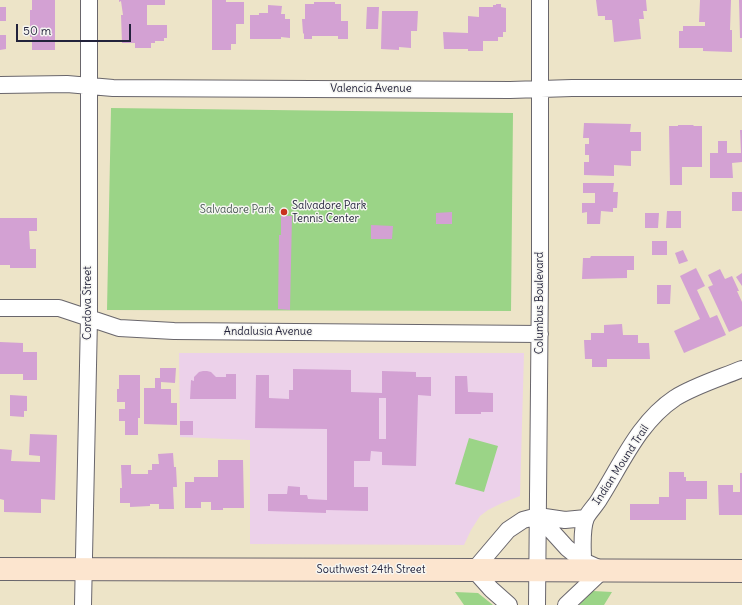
<!DOCTYPE html>
<style>
body{margin:0}
#map{position:relative;width:742px;height:605px;overflow:hidden;background:#ede4c8;font-family:Delius,sans-serif}
canvas{display:block}
.scale{position:absolute;left:16px;top:24px;width:115px;height:18px;box-sizing:border-box;border:2px solid #22223b;border-top:0;padding-left:5px;font-size:12px;line-height:14px;white-space:nowrap;color:#22223b;-webkit-text-stroke:3px #f6f6f2;paint-order:stroke}
</style>
<div id="map">
<canvas width="742" height="605"></canvas>
<div class="scale">50 m</div>
</div>
<script>
const context = document.querySelector('canvas').getContext('2d');
context.lineJoin = 'round';
function fill(path, color) { context.fillStyle = color; context.fill(path, 'evenodd'); }
function strokePath(path, color, width, dash) { context.strokeStyle = color; context.lineWidth = width; context.lineCap = dash ? 'butt' : 'round'; context.setLineDash(dash || []); context.stroke(path); }
function drawText(font, color, halo, rows, align = 'center') {
  context.font = font + ' Delius,sans-serif'; context.lineWidth = 3; context.setLineDash([]); context.textBaseline = 'middle'; context.strokeStyle = halo; context.fillStyle = color; for (const [text, x, y, turn = 0] of rows) {
    context.save(); context.translate(x, y); context.rotate((+turn || 0) * Math.PI / 180); context.textAlign = isNaN(turn) ? turn : align; if (halo) context.strokeText(text, 0, 0); context.fillText(text, 0, 0); context.restore();
  }
}
const built = new Path2D(`
 M179,353h345l-4,143 -18,7 -14,7 -8,6 -9,14 -7,15 -214,-1v-104l-70,-3z`);
const green = new Path2D(`
 M111,108l402,5 -2,198 -404,-1z
 M469,438l29,8 -14,46 -29,-8z
 M593,591l19,1 -8,13h-25z
 M455,592l23,1 15,12h-29z`);
const building = new Path2D(`
 M32,0h23v50h-23v-13h-2v-27h2z
 M119,0h46v5h-18v20h20v13h-3v3h-9v2h-4v5h-16v-5h-13l-1,-28h2l-2,-14 -2,1z
 M212,0h14v2h18v22h-8v20h-5v6h-19z
 M596,0h50l1,11h-4l1,8h-5l2,20 -27,3 -2,-22h-7v-4h-7z
 M700,0h31l-1,30h2v22l-29,-1v-3h-24v-17h4v-5h22v-4h-6z
 M739,0h3v38h-2z
 M314,2h21v2h6v17h7v18h-10v-3h-26v3h-8v-5l-1,-1 -1,-14h3v-15h9z
 M496,4h5v3l5,1v24h-3v5h-5v4h-15v10h-15v-2h-24l-1,-17 25,1v-17l11,1v-10h14v-2h3z
 M268,5l14,1 -1,8h4v5h5v19l-9,-1v2h-31v-24h9v-2h9z
 M0,7h6v14h-6z
 M367,7h12l-1,22h-12z
 M382,11h36l-1,20h-6v17l-12,-1v3l-18,-1z
 M0,35h6v14l-6,1z
 M584,123l47,1 -1,8h11v19h-10v15l-17,-1v11l-30,-1v-13h5v-7h-4v-11h4v-6h-6z
 M678,125h16l-1,1h9v41h-20v18h-12l-1,-59h9z
 M740,130h2v32l-10,1 1,15h-23v-25h8v-12h9v12h14z
 M583,183h31l-1,9h5l-1,16h-4v4l-12,-1 -1,13h-13v-12l-5,1v-10h13v-10h-12z
 M732,192h10v19h-10z
 M667,211h14v17h-15z
 M452,212v12h-16v-11z
 M645,213h14l-1,15h-13z
 M281,216h11l-2,94 -12,-1 1,-74h2z
 M0,218h37v13h-8l1,18h6v19h-26v-3h-10z
 M371,225l22,1 -1,13h-21z
 M652,241h15v14h-15z
 M683,250l5,11 -9,3 -4,-11z
 M591,256h43v14h-7v8l-45,1 1,-21h7z
 M696,268l9,18 -8,4 13,28 7,-3 9,20 -42,18 -10,-22 26,-12 -20,-43z
 M720,269l5,10 7,-3 7,15h-2l5,11v24l-13,6 -21,-45 5,-2 -5,-10z
 M742,273v13l-6,-9z
 M657,285h14l-1,19h-13z
 M622,324l1,11h15v8h11l1,16h-43v8h-15v-8h-7l-1,-19h7v-7h13v-8z
 M0,342l23,1v9h14v28h-14v-6h-23z
 M160,368h16l-1,15 -14,-1v7h10v14h6v22l-33,-1v-36h11v-10h5z
 M293,369l58,1v22l31,1v-22l34,1v5h15v19l-13,-1 -2,71 -34,-1v-13l-11,-1 -1,10h-16v26h14v24l-42,-1v3l-58,-2v-17h19l1,-8 12,1v8h7l1,4 19,1v-71l-72,-1 1,-53h13v23l20,1v-9h4zM379,398h7v41h-7z
 M203,371h4l4,1 5,5h10v-3h10v25h-46l1,-19 3,1v-4l5,-5z
 M119,375h21v43h-2v17h-13v-14h-6v-12h6v-7h-8v-13h2z
 M455,376h12l1,16 25,1v19h-12v2h-26z
 M10,395l17,1v15h-3v6l-14,-1z
 M180,421h13v14h-13z
 M30,434l27,1 -2,65 -14,-1v14l-37,-1v-12l-4,-1v-50l12,1 -1,11 29,1v-6l-11,-1z
 M173,453l1,14h2l1,20h-4l1,22h-15v-5h-9v2l-20,1v-4h-10v-15h2l-1,-23h10v9h17v-4h4v-6h7l-1,-10z
 M218,460h25l1,48h-21v2h-12v-8h-10v6h-16v-26h9v-5h24z
 M669,472h15v5h2v4h21v18h-21v21h-56v-16h29v-7h10z
 M740,473h2v42h-23l-1,-30h15v7h7z`);
const street = new Path2D(`
 M0,85l67,-1 46,4 397,2 62,-2h170
 M0,308h59l60,20 55,3 366,3
 M538,516l29,32 16,13 20,9 -37,35
 M583,561c0,-13 -2,-31 3,-43 2,-5 11,-14 14,-20 22,-35 39,-76 75,-100 19,-12 45,-20 67,-29
 M83,605l6,-287v-318
 M509,605l-18,-16 -17,-19 34,-40 15,-10 15,-4 27,4 21,-2
 M537,605l3,-328v-277`);
const secondary = new Path2D(`
 M0,569l474,1 268,1`);
const markers = [
 [284,212,4,"#c8321e"]
];
const streetNames = [
 ["Valencia Avenue",371,89],
 ["Cordova Street",88,303,-90],
 ["Columbus Boulevard",540,303,-90],
 ["Andalusia Avenue",268,332],
 ["Indian Mound Trail",621,465,-57],
 ["Southwest 24th Street",371,570]
];
const poiNames = [
 ["Salvadore Park",292,206],
 ["Tennis Center",292,219]
];
const parkNames = [
 ["Salvadore Park",237,210]
];
fill(built, '#ecd1ea');
fill(green, '#9bd487');
fill(building, '#d3a1d3');
strokePath(street, '#69666c', 18);
strokePath(secondary, '#69666c', 24);
strokePath(street, '#fff', 16);
strokePath(secondary, '#fce5cf', 22);
for (const [x, y, r, color] of markers) { const dot = new Path2D(); dot.arc(x, y, r, 0, 2 * Math.PI); context.fillStyle = color; context.fill(dot); strokePath(dot, '#f6f6f2', 1.5); }
drawText('11px', '#22223b', '#f6f6f2', streetNames);
drawText('11px', '#22223b', '#f6f6f2', poiNames, 'left');
drawText('11px', '#465752', '#f6f6f2', parkNames);
</script>
